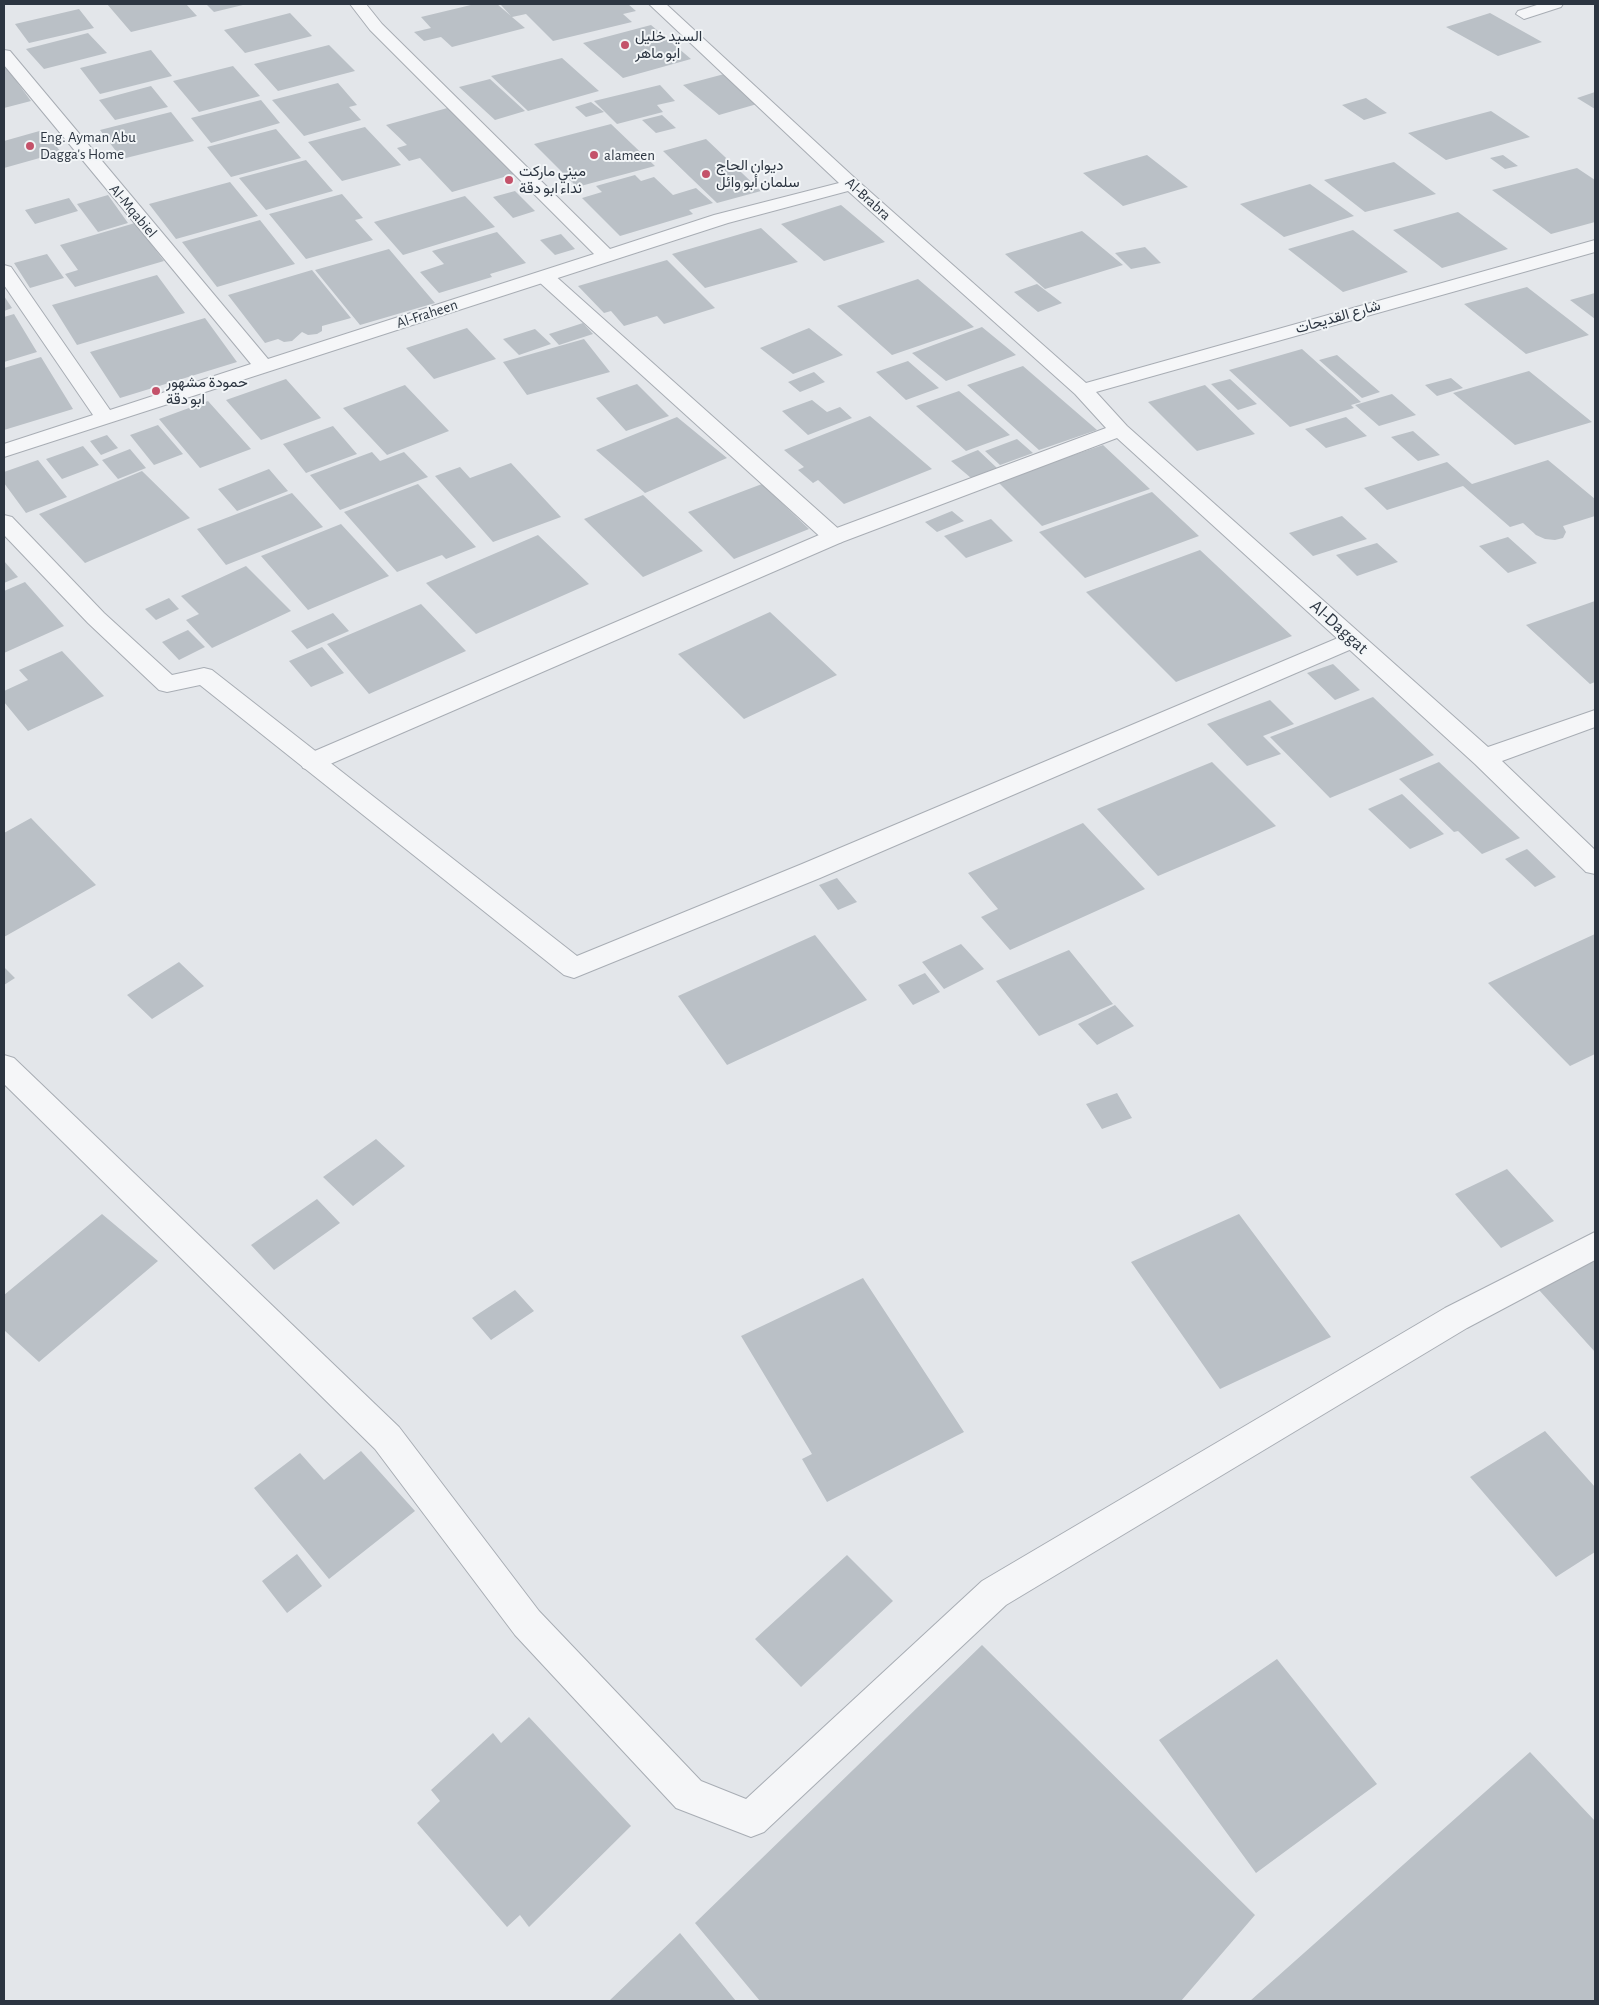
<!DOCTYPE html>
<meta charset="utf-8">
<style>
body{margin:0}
#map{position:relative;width:1599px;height:2005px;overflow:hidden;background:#e3e6ea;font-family:"Alegreya Sans",sans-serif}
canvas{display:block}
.frame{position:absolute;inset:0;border:5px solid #2c3541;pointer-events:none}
</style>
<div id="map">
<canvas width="1599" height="2005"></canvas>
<div class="frame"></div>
</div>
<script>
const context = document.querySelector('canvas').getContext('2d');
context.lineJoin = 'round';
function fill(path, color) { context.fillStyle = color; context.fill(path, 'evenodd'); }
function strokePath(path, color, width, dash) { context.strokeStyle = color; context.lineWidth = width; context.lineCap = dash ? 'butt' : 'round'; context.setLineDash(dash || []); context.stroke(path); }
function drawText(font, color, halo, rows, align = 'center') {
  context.font = font + ' "Alegreya Sans",Vazirmatn,sans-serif'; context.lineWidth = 4; context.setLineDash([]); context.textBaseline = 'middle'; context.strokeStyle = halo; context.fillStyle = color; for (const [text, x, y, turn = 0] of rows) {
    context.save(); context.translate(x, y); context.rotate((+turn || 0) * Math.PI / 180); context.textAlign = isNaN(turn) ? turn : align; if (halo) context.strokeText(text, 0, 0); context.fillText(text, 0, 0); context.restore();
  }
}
const building = new Path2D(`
 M107,4h79l11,12 -66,16z
 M206,4h41l-33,8z
 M475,4h22l14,12 -10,-11 127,-1 8,7 -13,3 9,8 -79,19 -27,-27 -14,3 13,11 -73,19 -11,-10 -17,4 -10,-9 17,-4 -10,-11z
 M79,9l15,19 -65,15 -14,-19z
 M290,13l22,23 -67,17 -21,-23z
 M1490,13l52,29 -44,14 -52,-29z
 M651,25l40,34 -68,19 -40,-35z
 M88,33l19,20 -63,16 -18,-20z
 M329,45l26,26 -77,20 -24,-27z
 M151,50l21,26 -72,18 -20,-26z
 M562,58l37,33 -71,20 -37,-35z
 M233,66l27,30 -61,16 -26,-31z
 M4,67h2l25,34 -27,7z
 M728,73l36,29 -45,13 -36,-30z
 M490,79l35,32 -30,9 -36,-33z
 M338,83l19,22 -8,2 12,13 -57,16 -32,-36z
 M660,85l15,16 -18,4 6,7 -46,12 -23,-23z
 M151,86l17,21 -53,13 -16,-20z
 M1595,92v17l-18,-11z
 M1366,98l21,15 -23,7 -22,-15z
 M261,100l19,23 -69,20 -20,-25z
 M591,102l13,10 -18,5 -11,-10z
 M451,107l67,66 -66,19 -32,-34 -11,3 -12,-13 10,-3 -21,-20z
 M1491,111l39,26 -84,23 -38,-27z
 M171,112l23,29 -72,18 -22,-29z
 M662,115l14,13 -20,5 -14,-13z
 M611,124l44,42 -78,21 -43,-43z
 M365,127l36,38 -59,16 -34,-39z
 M276,129l25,29 -70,19 -24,-30z
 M43,130l18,22 -57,16v-27z
 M706,139l55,52 -44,12 -54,-52z
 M1147,155l41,32 -65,19 -40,-33z
 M1503,155l15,11 -13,3 -15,-11z
 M306,160l27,31 -67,19 -27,-32z
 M1394,162l42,32 -71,18 -41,-32z
 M1577,168l18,12v42l-44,12 -59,-44z
 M635,175l6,6 13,-4 19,18 23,-7 17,15 -24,7 4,4 -73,22 -38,-38 20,-6 -6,-6z
 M230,182l28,34 -82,23 -27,-35z
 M1310,184l44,32 -70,21 -44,-33z
 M515,191l20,20 -22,7 -20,-21z
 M342,194l21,24 -8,2 18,20 -67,19 -37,-45z
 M108,195l20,28 -30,9 -21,-28z
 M465,196l30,31 -92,28 -29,-33z
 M69,198l9,13 -43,13 -10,-14z
 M841,205l44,37 -61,19 -43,-37z
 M1458,212l50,37 -66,19 -49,-38z
 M260,220l35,44 -78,23 -35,-45z
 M135,223l29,38 -89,26 -10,-13 13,-4 -18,-25z
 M761,228l37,34 -93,26 -33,-34z
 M1353,230l55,42 -65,20 -55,-43z
 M1082,231l41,34 -78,24 -40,-35z
 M497,232l29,31 -36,11 2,3 -53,16 -19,-21 24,-8 -12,-13z
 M561,234l14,15 -20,6 -15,-15z
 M1145,247l16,16 -30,6 -16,-16z
 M389,249l46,54 -75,22 -45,-55z
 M47,254l17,24 -34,10 -16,-25z
 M667,260l48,48 -51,16 -7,-8 -33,10 -13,-15 -7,2 -26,-27z
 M312,270l39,48 -29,8v5l-5,3 -9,1 -6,-3 -10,9 -8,1 -6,-3 -13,4 -37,-48z
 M157,275l28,38 -108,32 -25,-40z
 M918,279l56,48 -82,28 -55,-49z
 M1037,284l25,19 -24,9 -24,-20z
 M1527,287l62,48 -63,19 -62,-50z
 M1595,293v26l-25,-19z
 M4,296l8,12 -8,3z
 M14,314l23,38 -33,10v-45z
 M205,318l32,44 -117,36 -30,-46z
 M583,323l10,11 -34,11 -10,-11z
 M982,327l34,28 -70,26 -34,-28z
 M467,328l29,31 -62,20 -28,-31z
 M809,328l34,27 -50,19 -33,-26z
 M535,329l16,15 -32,11 -16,-16z
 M584,339l26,33 -83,23 -24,-33z
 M1302,349l59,53 -10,3 3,3 -64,19 -61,-57z
 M1337,355l43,37 -18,6 -43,-38z
 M41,357l32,52 -69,21v-62z
 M908,361l31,27 -33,12 -30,-28z
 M1023,366l74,64 -58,20 -72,-65z
 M1529,371l63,51 -77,23 -62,-52z
 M814,372l11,10 -25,10 -12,-10z
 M1451,378l12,10 -26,8 -12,-11z
 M286,379l35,39 -60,22 -35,-40z
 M1230,379l27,25 -19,6 -27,-26z
 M637,384l32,32 -43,15 -30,-33z
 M405,385l44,46 -62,24 -44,-47z
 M1205,385l50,49 -58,17 -49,-49z
 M959,391l51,44 -44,16 -50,-45z
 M1392,394l24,21 -37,11 -24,-21z
 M812,400l15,12 13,-5 12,11 -44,17 -26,-24z
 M208,401l43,48 -51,19 -41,-49z
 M870,416l62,53 -88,35 -26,-24 -5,3 -15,-13 6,-3 -20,-17z
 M677,417l50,41 -82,35 -49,-43z
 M1346,417l21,19 -41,12 -21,-19z
 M158,425l25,29 -29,11 -24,-30z
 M333,426l24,28 -51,19 -23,-29z
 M1413,431l27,24 -22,6 -27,-24z
 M107,435l11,13 -17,7 -11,-14z
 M1017,439l16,14 -33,12 -15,-14z
 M1103,445l47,44 -108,37 -45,-45z
 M83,446l16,19 -37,14 -16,-20z
 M130,449l16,19 -28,11 -16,-19z
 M978,450l19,18 -26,10 -20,-17z
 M372,452l8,9 24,-9 24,25 -88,33 -30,-35z
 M38,460l29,37 -41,16 -22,-30v-11z
 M1548,460l47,39v17l-32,10 3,6 -3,6 -8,2 -10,-1 -9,-4 -13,-12 -13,4 -47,-41 -76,24 -23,-22 83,-26 25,22z
 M511,463l50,54 -68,25 -58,-66 25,-9 10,11z
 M269,469l19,22 -51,20 -19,-22z
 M142,471l48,47 -105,45 -46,-49z
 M418,484l58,63 -30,12 -4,-4 -45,17 -53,-60z
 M762,484l47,45 -75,30 -46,-47z
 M1152,492l47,44 -114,42 -46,-46z
 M292,493l31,34 -97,38 -29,-36z
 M643,495l60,56 -60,26 -59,-58z
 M952,511l12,10 -27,11 -12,-10z
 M1342,516l25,23 -54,17 -24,-23z
 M991,519l22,22 -47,17 -22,-22z
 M341,524l48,52 -81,34 -47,-54z
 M538,535l51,49 -113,50 -50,-51z
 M1508,537l29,26 -29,10 -29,-27z
 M1377,543l21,19 -41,14 -21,-21z
 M1200,550l92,86 -116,46 -90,-90z
 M4,561l14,16 -14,6z
 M246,566l45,45 -79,37 -26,-28 13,-6 -18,-18z
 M25,582l39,44 -60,27v-62z
 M169,598l10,11 -23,11 -11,-11z
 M1595,601v81l-5,2 -64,-59z
 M421,604l45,47 -97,43 -42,-50z
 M770,612l67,63 -93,44 -66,-65z
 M333,613l16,18 -42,18 -16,-18z
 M188,630l17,17 -26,13 -17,-18z
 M322,647l22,26 -33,14 -22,-26z
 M62,651l42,45 -76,35 -24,-29v-11l24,-11 -9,-10z
 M1333,664l27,26 -25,10 -28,-27z
 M1373,697l61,58 -104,43 -60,-61z
 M1270,700l24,24 -31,12 18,18 -34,12 -40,-42z
 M1212,762l64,64 -118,50 -61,-67z
 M1439,762l81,76 -38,16 -24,-23 -4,1 -55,-53z
 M1402,794l42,40 -34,15 -42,-40z
 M31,818l65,67 -92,52v-104z
 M1083,823l62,66 -135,61 -29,-33 17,-8 -30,-36z
 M1527,849l29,28 -21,10 -30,-28z
 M837,878l20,24 -19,8 -19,-25z
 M1595,934v120l-25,12 -82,-83z
 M815,935l52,65 -140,65 -49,-69z
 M961,944l23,25 -40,20 -22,-27z
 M1069,950l44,54 -74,32 -43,-55z
 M179,962l25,24 -52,33 -25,-24z
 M4,967l11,11 -11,7z
 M925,973l15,19 -27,13 -15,-20z
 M1115,1005l19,21 -37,19 -19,-21z
 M1117,1093l15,25 -30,11 -16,-25z
 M376,1139l29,27 -52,40 -30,-29z
 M1507,1169l47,52 -53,27 -46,-54z
 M317,1199l23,24 -66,47 -23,-25z
 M102,1214l56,47 -119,101 -35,-32v-35z
 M1239,1214l92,123 -111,52 -89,-127z
 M1593,1261l2,2v89l-56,-62z
 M863,1278l101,154 -137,70 -25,-43 10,-5 -71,-118z
 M515,1290l19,21 -43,29 -19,-22z
 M1545,1431l50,56v65l-39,25 -86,-100z
 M361,1451l54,60 -86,68 -75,-91 46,-35 24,27z
 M297,1554l25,32 -35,27 -25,-32z
 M847,1555l46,46 -92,86 -46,-48z
 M982,1645l273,270 -74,86h-421l-65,-78z
 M1277,1659l100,125 -121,89 -97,-133z
 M529,1717l102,109 -102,101 -9,-12 -13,12 -90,-104 23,-22 -9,-11 62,-57 8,10z
 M1530,1752l65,69v180h-345z
 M680,1933l56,68h-127z`);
const lane = new Path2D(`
 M1540,4h23l-2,3 -37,12 -8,-5 2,-3z
 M545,271l7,2 290,259 3,5 -3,5 -8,2 -8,-2 -288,-261 -3,-4 3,-4z
 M4,515l8,2 92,96 68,62 32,-7 8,2 365,286 225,-92 543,-229 8,-3 8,3 4,5 -4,5 -541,233 -246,100 -10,-3 -364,-290 -33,7 -8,-2 -71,-67 -84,-88z
 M4,1055l10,3 385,369 140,184 162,170 45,18 236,-218 463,-273 150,-76v28l-128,68 -461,277 -242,227 -13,5 -75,-29 -161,-173 -140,-186 -371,-365z`);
const street = new Path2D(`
 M350,4h16l16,20 228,225 104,-34 125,-32 -190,-179h17l192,177 228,202 509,-143v12l-499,140 31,34 361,321 107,-37v17l-93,34 93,89v24l-9,-2 -111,-108 -358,-326 -275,104 -521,226 -9,3 -9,-3 -3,-6 3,-6 523,-224 280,-104 -31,-34 -227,-203 -120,32 -724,234v-13l89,-29 -89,-130v-20l7,2 99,143 141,-46 -247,-299v-15l6,1 258,308 326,-105 -224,-224z`);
const markers = [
 [625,45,5,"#c4526a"],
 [30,146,5,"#c4526a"],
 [594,155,5,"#c4526a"],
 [706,174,5,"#c4526a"],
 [509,180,5,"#c4526a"],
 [156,391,5,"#c4526a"]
];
const farPoinames = [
 ["السيد خليل",635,36],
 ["ابو ماهر",635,53],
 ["Eng. Ayman Abu",40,137],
 ["Dagga's Home",40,154],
 ["alameen",604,155],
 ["ديوان الحاج",716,165],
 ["سلمان أبو وائل",716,182],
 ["ميني ماركت",519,171],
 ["نداء ابو دقة",519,188],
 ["حمودة مشهور",166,382],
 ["ابو دقة",166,399]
];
const farStreetnames = [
 ["Al-Brabra",868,199,42],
 ["Al-Mqabiel",133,211,50],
 ["Al-Fraheen",427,314,-18],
 ["شارع القديحات",1338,317,-16]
];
const streetNames = [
 ["Al-Daggat",1339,627,42]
];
fill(building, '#bac0c6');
strokePath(lane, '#a8adb4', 2);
strokePath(street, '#a8adb4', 2);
fill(lane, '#f5f6f8');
fill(street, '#f5f6f8');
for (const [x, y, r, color] of markers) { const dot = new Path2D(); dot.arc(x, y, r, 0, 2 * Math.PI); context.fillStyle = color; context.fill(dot); strokePath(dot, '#f2f5f7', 2); }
drawText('15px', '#2c3541', '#f2f5f7', farPoinames, 'left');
drawText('15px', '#2c3541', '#f2f5f7', farStreetnames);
drawText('18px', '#2c3541', '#f2f5f7', streetNames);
</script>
